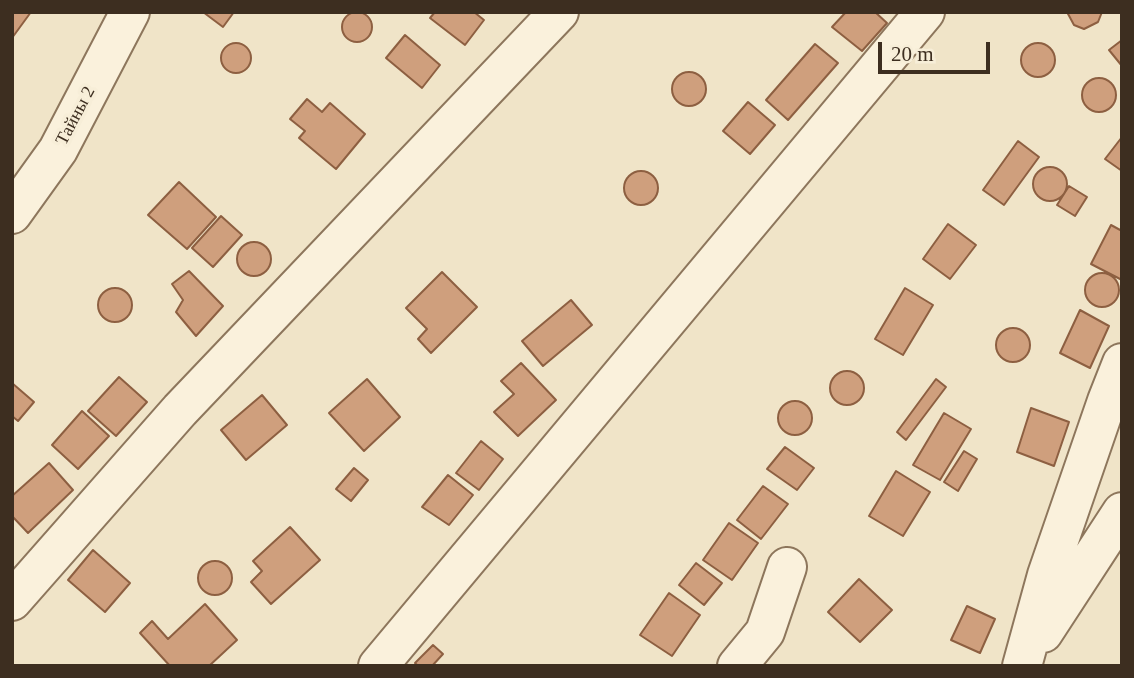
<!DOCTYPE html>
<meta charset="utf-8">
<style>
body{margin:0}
#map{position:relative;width:1134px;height:678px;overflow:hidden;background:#f0e4c8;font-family:"Times New Roman",serif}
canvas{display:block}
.frame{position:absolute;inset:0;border:14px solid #3d2e20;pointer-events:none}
.scale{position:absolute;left:878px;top:42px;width:112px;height:32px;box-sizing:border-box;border:4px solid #3d2e20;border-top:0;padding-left:9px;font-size:21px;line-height:24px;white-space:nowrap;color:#3d2e20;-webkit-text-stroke:5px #f7eed8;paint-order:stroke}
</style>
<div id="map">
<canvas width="1134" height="678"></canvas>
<div class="frame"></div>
<div class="scale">20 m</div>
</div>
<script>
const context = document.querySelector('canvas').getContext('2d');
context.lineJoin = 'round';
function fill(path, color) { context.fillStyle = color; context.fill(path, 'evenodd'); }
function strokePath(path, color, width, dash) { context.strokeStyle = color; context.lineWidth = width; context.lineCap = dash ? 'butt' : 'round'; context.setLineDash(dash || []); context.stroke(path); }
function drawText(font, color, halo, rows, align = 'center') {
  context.font = font + ' "Times New Roman",serif'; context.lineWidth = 7; context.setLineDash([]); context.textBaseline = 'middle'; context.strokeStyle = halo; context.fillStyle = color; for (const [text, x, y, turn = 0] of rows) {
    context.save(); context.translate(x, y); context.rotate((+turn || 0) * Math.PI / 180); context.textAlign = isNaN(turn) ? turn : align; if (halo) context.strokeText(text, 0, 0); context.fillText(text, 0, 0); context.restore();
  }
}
const building = new Path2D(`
 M342 27a15 15 0 1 1 30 0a15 15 0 1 1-30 0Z
 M12,12h19l-19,26z
 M203,12h31l-11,15z
 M435,12h39l10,8 -19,25 -35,-27z
 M846,12h29l12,11 -25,28 -30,-24z
 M1067,12h35l-4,10 -14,7 -10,-4z
 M405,35l35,30 -18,23 -36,-30z
 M1122,40v26l-13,-16z
 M1021 60a17 17 0 1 1 34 0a17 17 0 1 1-34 0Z
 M221 58a15 15 0 1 1 30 0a15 15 0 1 1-30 0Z
 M815,44l23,19 -50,57 -22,-20z
 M672 89a17 17 0 1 1 34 0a17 17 0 1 1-34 0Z
 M1082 95a17 17 0 1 1 34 0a17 17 0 1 1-34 0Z
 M307,99l15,13 8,-9 35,31 -29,35 -37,-31 6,-7 -15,-12z
 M748,102l27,23 -25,29 -27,-23z
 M1122,137v34l-17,-12z
 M1018,141l21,16 -35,48 -21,-15z
 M1033 184a17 17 0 1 1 34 0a17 17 0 1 1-34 0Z
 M624 188a17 17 0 1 1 34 0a17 17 0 1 1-34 0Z
 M179,182l37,35 -29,32 -39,-34z
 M1069,186l18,11 -12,19 -18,-11z
 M221,216l21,19 -29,32 -21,-19z
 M948,224l28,21 -26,34 -27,-20z
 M1111,225l11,6v49l-31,-16z
 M237 259a17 17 0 1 1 34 0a17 17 0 1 1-34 0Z
 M189,271l34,35 -27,30 -20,-24 7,-12 -11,-16z
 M442,272l35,35 -46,46 -13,-14 9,-10 -21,-21z
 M1085 290a17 17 0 1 1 34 0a17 17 0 1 1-34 0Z
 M98 305a17 17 0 1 1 34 0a17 17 0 1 1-34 0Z
 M905,288l28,17 -30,50 -28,-16z
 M571,300l21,25 -49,41 -21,-25z
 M1080,310l29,16 -19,42 -30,-15z
 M996 345a17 17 0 1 1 34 0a17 17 0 1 1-34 0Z
 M521,363l35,37 -38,36 -24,-24 20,-18 -13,-13z
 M830 388a17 17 0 1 1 34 0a17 17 0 1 1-34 0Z
 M119,377l28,25 -31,34 -28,-25z
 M367,379l33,38 -36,34 -35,-38z
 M936,379l10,8 -40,53 -9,-8z
 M12,383l22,19 -16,19 -6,-5z
 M262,395l25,30 -41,35 -25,-30z
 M778 418a17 17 0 1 1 34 0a17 17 0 1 1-34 0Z
 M1031,408l38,14 -15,44 -37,-14z
 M82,411l27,25 -31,33 -26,-24z
 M944,413l27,16 -31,51 -27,-15z
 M481,441l22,18 -24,31 -23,-17z
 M785,447l29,21 -17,22 -30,-21z
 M964,451l13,8 -19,32 -14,-9z
 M49,463l24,27 -45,43 -16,-17v-20z
 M354,468l14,12 -17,21 -15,-12z
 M896,471l34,21 -27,44 -34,-20z
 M448,475l25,20 -24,30 -27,-18z
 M763,486l25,18 -27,35 -24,-19z
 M729,523l29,20 -26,37 -29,-20z
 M290,527l30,33 -49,44 -20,-22 11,-11 -9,-10z
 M93,550l37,33 -25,29 -37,-32z
 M198 578a17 17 0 1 1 34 0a17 17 0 1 1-34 0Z
 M696,563l26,20 -18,22 -25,-20z
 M859,579l33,31 -32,32 -32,-30z
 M669,593l31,22 -28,41 -32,-21z
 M205,604l32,36 -28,26h-39l-30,-33 12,-12 16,18z
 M967,606l28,13 -15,34 -29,-13z
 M433,645l10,9 -11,12h-14l-3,-3z`);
const minor = new Path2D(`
 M12,214l46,-64 72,-138
 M12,601l168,-191 379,-398
 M1043,633l79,-121
 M378,666l547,-654
 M737,666l28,-34 22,-65
 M1022,666l25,-91 60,-174 15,-38`);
const streetNames = [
 ["Тайны 2",76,116,-62]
];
fill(building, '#cf9f7d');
strokePath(building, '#8d5f41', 2);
strokePath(minor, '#8d765c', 42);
strokePath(minor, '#faf1dc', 38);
drawText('18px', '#3d2e20', '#f7eed8', streetNames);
</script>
